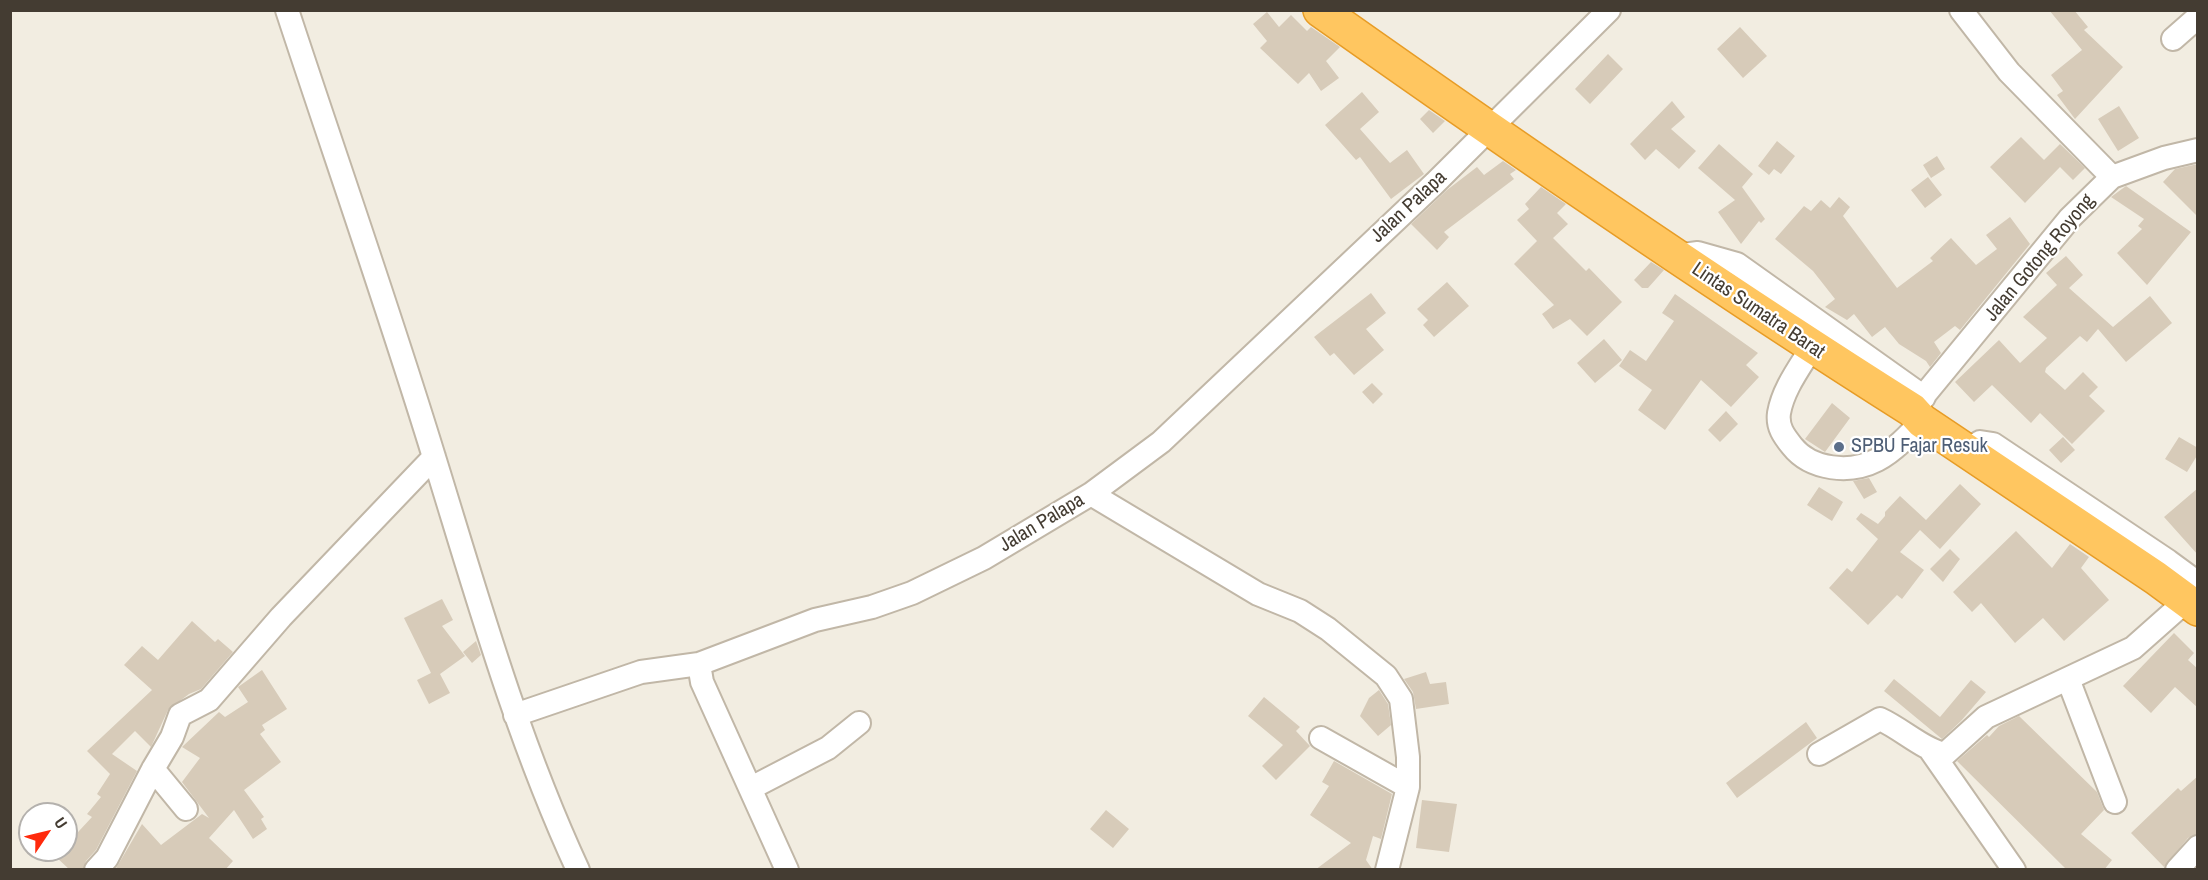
<!DOCTYPE html>
<style>
body{margin:0}
#map{position:relative;width:2208px;height:880px;overflow:hidden;background:#f2ede1;font-family:"Archivo Narrow",sans-serif}
canvas{display:block}
.frame{position:absolute;inset:0;border:12px solid #443c32;pointer-events:none}
.north{position:absolute;left:18px;top:802px;width:60px;height:60px;box-sizing:border-box;background:#fff;border:2px solid #b4b1ad;border-radius:50%;rotate:55deg;font-size:16px;font-weight:700;line-height:24px;text-align:center;color:#443c32}
.north::after{content:'';display:block;margin:auto;width:21px;height:27px;background:#ff2a0c;clip-path:polygon(50% 0,100% 100%,50% 72%,0 100%)}
</style>
<div id="map">
<canvas width="2208" height="880"></canvas>
<div class="frame"></div>
<div class="north">U</div>
</div>
<script>
const context = document.querySelector('canvas').getContext('2d');
context.lineJoin = 'round';
function fill(path, color) { context.fillStyle = color; context.fill(path, 'evenodd'); }
function strokePath(path, color, width, dash) { context.strokeStyle = color; context.lineWidth = width; context.lineCap = dash ? 'butt' : 'round'; context.setLineDash(dash || []); context.stroke(path); }
function drawText(font, color, halo, rows, align = 'center') {
  context.font = font + ' "Archivo Narrow",sans-serif'; context.lineWidth = 4.5; context.setLineDash([]); context.textBaseline = 'middle'; context.strokeStyle = halo; context.fillStyle = color; for (const [text, x, y, turn = 0] of rows) {
    context.save(); context.translate(x, y); context.rotate((+turn || 0) * Math.PI / 180); context.textAlign = isNaN(turn) ? turn : align; if (halo) context.strokeText(text, 0, 0); context.fillText(text, 0, 0); context.restore();
  }
}
const building = new Path2D(`
 M2049,10h25l14,17 -4,3 39,37 -48,52 -18,-24 6,-4 -12,-16 31,-25z
 M1267,12l12,15 12,-12 16,16 4,-4 29,20 -14,14 13,17 -18,13 -12,-18 -11,11 -38,-36 7,-7 -14,-17z
 M1740,27l27,29 -24,22 -26,-29z
 M1608,54l15,15 -33,35 -15,-15z
 M1362,92l17,20 -19,17 30,34 17,-13 17,24 -33,25 -31,-42 -4,3 -31,-35z
 M1672,101l13,16 -14,12 25,22 -17,18 -23,-20 -11,11 -15,-16z
 M2119,106l20,32 -21,13 -20,-32z
 M1429,110l16,11 -12,12 -13,-14z
 M2021,137l23,23 16,-16 25,24 -12,12 -13,-13 -35,36 -35,-36z
 M1777,141l18,15 -14,18 -7,-5 -5,6 -11,-9z
 M1719,144l34,30 -11,13 23,32 -4,4 -2,-2 -18,23 -23,-32 17,-12 -37,-32z
 M1937,156l8,13 -14,9 -8,-13z
 M1503,161l13,9 -6,4 4,5 -70,53 5,5 -12,13 -26,-26 36,-34 30,-23 7,8z
 M2198,164v53l-35,-35 12,-13z
 M1928,177l14,18 -17,13 -14,-18z
 M2126,186l65,46 -44,53 -30,-32 25,-24 -4,-3 6,-7 -33,-22z
 M1541,187l25,17 -9,9 11,11 -15,14 33,33 3,-3 33,34 -35,34 -17,-17 -17,10 -11,-15 12,-9 -40,-41 23,-23 -20,-21 12,-11 -4,-5z
 M1839,197l11,10 -7,9 54,72 36,-27 -3,-3 21,-20 25,27 21,-16 -11,-14 24,-18 20,27 -70,86 -5,-4 -21,16 7,11 -11,14 -4,-6 -27,-17 -14,-17 -13,10 -18,-23 -7,6 -22,-13 10,-8 -22,-28 -38,-32 29,-33 7,5 10,-11 9,8z
 M2066,256l17,19 -14,13 44,39 37,-31 22,27 -46,39 -28,-33 -11,13 -7,-6 -34,32 -1,4 20,18 18,-18 15,15 -9,9 16,15 -33,33 -32,-31 -9,10 -39,-38 -18,17 -19,-20 44,-42 21,23 27,-25 -24,-21 34,-32 -11,-12z
 M1651,262l13,8 -16,18h-6l-8,-8z
 M1447,282l22,24 -35,31 -11,-12 5,-5 -11,-11z
 M1371,293l15,20 -20,16 18,21 -30,25 -20,-22 -4,3 -16,-19z
 M1675,294l83,59 -12,12 13,12 -28,30 -30,-27 -36,50 -27,-20 14,-20 -33,-24 11,-16 16,11 28,-40 -12,-8z
 M1604,339l18,21 -27,23 -18,-20z
 M1372,383l11,11 -10,10 -11,-12z
 M1832,403l18,15 -25,34 -20,-13z
 M1726,411l12,13 -18,18 -12,-12z
 M2063,437l12,13 -14,13 -12,-13z
 M2179,437l19,11v6l-11,18 -22,-13z
 M1869,478l8,14 -13,7 -11,-18z
 M1960,484l21,20 -41,45 -20,-19 -20,22 24,18 -22,29 -5,-4 -29,30 -39,-37 18,-20 5,4 26,-33 -22,-20 5,-6 17,11 7,-8v-4l15,-16 26,24z
 M1819,487l24,15 -11,19 -25,-16z
 M2198,488v67l-34,-38z
 M2016,531l36,37 18,-24 19,13 -8,11 28,32 -45,41 -21,-23 -28,25 -34,-40 -9,9 -19,-20z
 M1950,549l10,10 -17,23 -13,-13z
 M442,599l11,21 -11,6 23,30 -25,18 10,19 -21,11 -12,-24 14,-7 -27,-55z
 M192,621l23,21 3,-3 15,13 -32,37 -12,5 -21,16 -17,37 -16,-16 -23,23 25,17 -41,79 -10,11 -3,9h-13l-15,-14 6,-6h5v-5l26,-28 -5,-3 14,-17 -4,-3 13,-20 -23,-23 65,-61 -28,-25 18,-19 16,14z
 M2174,633l20,20 -6,7 10,9v39l-23,-21 -24,26 -28,-27z
 M476,641l5,14 -9,8 -9,-11z
 M262,670l25,39 -25,16 3,5 -5,4 21,28 -37,28 20,27 -3,2 6,10 -14,10 -19,-29 -25,28 24,23 -8,9h-110l27,-46 19,21 41,-31 7,4 -27,-36 18,-24 -18,-11 37,-35 6,5 23,-15 -10,-15z
 M1426,672l4,12 16,-2 3,22 -33,5 -3,-17 -9,-13z
 M1894,679l46,38 31,-37 15,12 -25,29 -19,18 -58,-48z
 M1379,690l9,14 3,21 -13,11 -18,-20 9,-18z
 M1264,697l36,30 -4,4 14,15 -34,34 -14,-14 21,-21 -35,-29z
 M2019,716l78,76 7,18 -23,24 31,26 -8,10h-37l-110,-109 30,-26 2,2 10,-11z
 M1806,722l11,16 -80,60 -11,-15z
 M1334,761l58,33 -11,45 -8,-3 -7,24 7,10h-58l36,-27 -41,-28 19,-29 -7,-4z
 M2198,776v58l-10,4 -24,29 -33,-34 47,-45 3,3z
 M1422,800l35,4 -8,48 -33,-4z
 M1106,810l23,19 -16,19 -23,-19z`);
const minor = new Path2D(`
 M287,10c49,149 101,297 147,447 43,139 82,279 144,413
 M1961,10l48,62 103,105
 M2173,39l25,-22
 M1676,256l22,-3 39,11 187,133
 M1812,347c-12,20 -29,42 -33,66 -2,14 5,23 13,33 19,24 58,28 85,14 17,-9 32,-25 45,-39
 M1912,410l158,-192 42,-41 52,-19 34,-8
 M1967,451l13,-9 13,2 175,117 -12,17
 M1091,494l167,100 42,17 28,18 58,47 15,23 7,58v30l-21,83
 M2168,561l30,22
 M2068,679l47,123
 M515,715l126,-43 58,-8
 M1321,738l87,49
 M1931,751l83,119
 M1819,754l61,-35c22,10 44,31 65,35l41,-37 147,-69 53,-47
 M153,769l33,40
 M751,788l77,-40 31,-25
 M96,870l11,-12 46,-89 19,-32 8,-22 29,-15 72,-83 153,-160
 M787,870l-85,-188 -3,-18 116,-44 57,-13 40,-14 72,-35 107,-64 70,-52 274,-259 174,-173
 M2177,870l21,-23`);
const highway = new Path2D(`
 M1320,10c195,138 391,273 592,400l10,11 234,157 42,31`);
const markers = [
 [1839,447,6,"#5c6f8a"]
];
const streetNames = [
 ["Jalan Palapa",1409,207,-43],
 ["Jalan Gotong Royong",2040,258,-50],
 ["Lintas Sumatra Barat",1758,311,34],
 ["Jalan Palapa",1042,523,-31]
];
const serviceNames = [
 ["SPBU Fajar Resuk",1851,447]
];
fill(building, '#d7cbb9');
strokePath(minor, '#c1b7a7', 26);
strokePath(highway, '#e79c26', 36);
strokePath(minor, '#fff', 22);
strokePath(highway, '#ffc660', 33);
for (const [x, y, r, color] of markers) { const dot = new Path2D(); dot.arc(x, y, r, 0, 2 * Math.PI); context.fillStyle = color; context.fill(dot); strokePath(dot, '#fff', 2); }
drawText('20px', '#443c32', '#fff', streetNames);
drawText('20px', '#4e5e75', '#fff', serviceNames, 'left');
</script>
